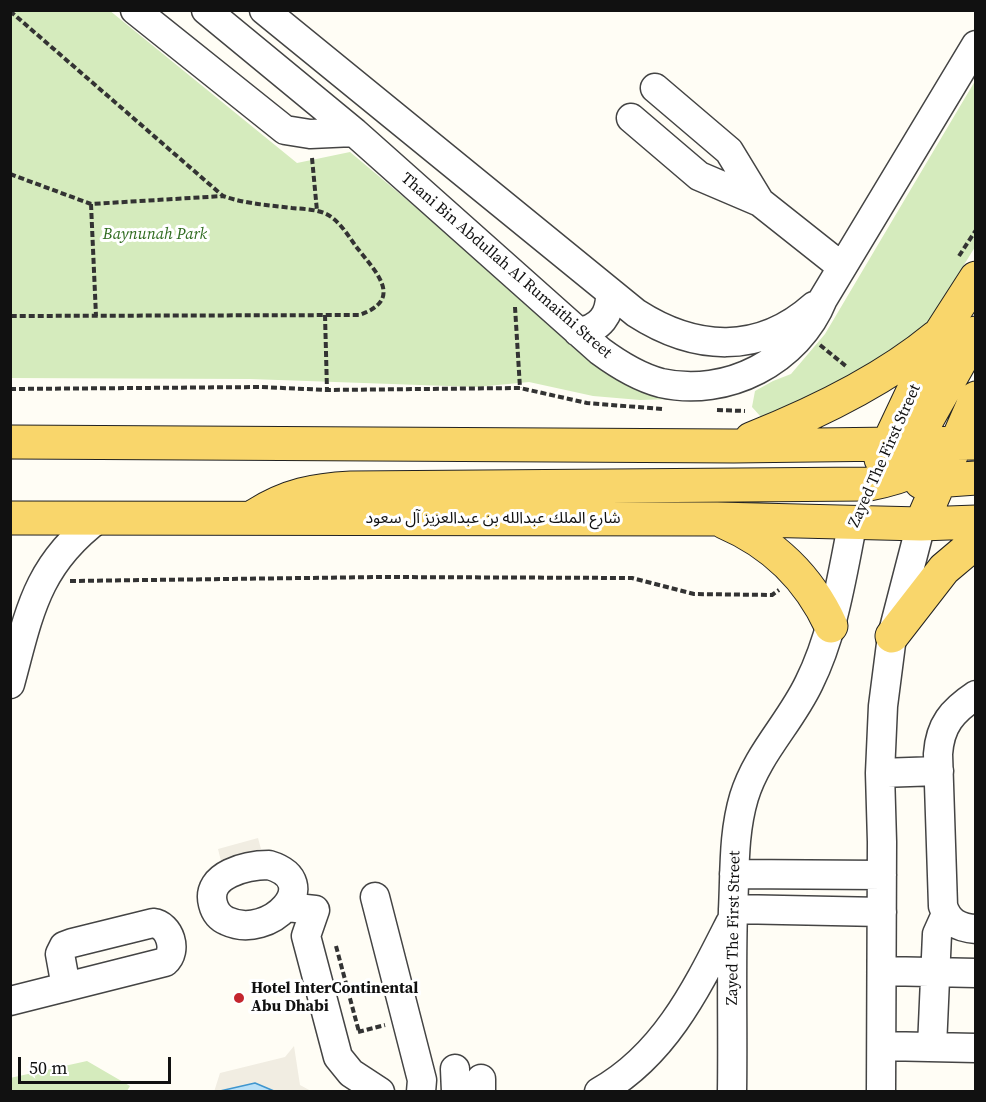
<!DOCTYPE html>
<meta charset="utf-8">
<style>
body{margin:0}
#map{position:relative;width:986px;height:1102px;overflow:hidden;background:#fffdf5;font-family:"Source Serif 4",serif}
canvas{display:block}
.frame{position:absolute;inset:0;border:12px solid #111;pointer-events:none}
.scale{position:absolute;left:18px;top:1057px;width:153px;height:27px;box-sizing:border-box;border:3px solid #111;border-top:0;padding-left:8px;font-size:18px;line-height:21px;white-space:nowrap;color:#111;-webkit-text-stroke:4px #fff;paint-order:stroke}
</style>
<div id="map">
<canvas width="986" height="1102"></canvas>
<div class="frame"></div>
<div class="scale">50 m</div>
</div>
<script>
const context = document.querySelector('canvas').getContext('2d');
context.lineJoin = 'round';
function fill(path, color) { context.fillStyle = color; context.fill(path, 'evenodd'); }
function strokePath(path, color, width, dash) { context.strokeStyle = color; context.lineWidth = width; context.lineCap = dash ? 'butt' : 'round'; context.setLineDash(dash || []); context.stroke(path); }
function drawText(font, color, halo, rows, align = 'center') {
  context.font = font + ' "Source Serif 4","Noto Sans Arabic",serif'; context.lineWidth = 6; context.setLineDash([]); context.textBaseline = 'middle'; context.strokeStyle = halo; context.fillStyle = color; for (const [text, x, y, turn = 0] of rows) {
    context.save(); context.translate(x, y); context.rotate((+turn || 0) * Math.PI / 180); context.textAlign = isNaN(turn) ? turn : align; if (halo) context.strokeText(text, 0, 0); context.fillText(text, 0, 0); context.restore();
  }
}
const green = new Path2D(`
 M109,10l188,153 53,-11 261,219 62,28 -33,1 -47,-4 -64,-14 -52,5 -227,-8 -239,-1v-367z
 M975,81v166l-55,89 -134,75 -25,6 -9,-10 3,-16 18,-10 18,-7 34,-40z
 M87,1061l43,25 -3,5h-116l-1,-13z`);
const plaza = new Path2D(`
 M258,838l3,11 -40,12 -3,-12z
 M294,1046l6,39 11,6h-37l-19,-8 -41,9 6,-19 65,-16z`);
const water = new Path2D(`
 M255,1083l19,8h-54z`);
const path = new Path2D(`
 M10,11l213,185c23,8 45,9 69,12 10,1 22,1 32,5 15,6 24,23 34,36 19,24 46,51 1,66l-349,1
 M312,158l5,53
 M10,174l81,30 132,-8
 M91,204l5,112
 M959,256l17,-26
 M515,307l5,81
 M325,315l2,75
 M820,345l27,22
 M10,389l251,-2 66,3 193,-2 67,15 75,6
 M717,410l28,1
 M70,581l312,-4 250,1 62,16 78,1 7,-5
 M336,946l23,86
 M358,1032l27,-7`);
const minor = new Path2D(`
 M135,10l150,120 25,4 44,-2
 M206,10l148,122 246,219c19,14 38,26 61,32 66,15 137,-22 162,-84l153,-254
 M264,10l372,303c59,38 123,42 178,-7
 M655,88l74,63 31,51
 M631,118l68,58 61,26 82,65
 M578,332c22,-3 33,-17 32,-40
 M10,684c19,-70 26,-119 89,-166
 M976,695c-24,16 -36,30 -38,59l5,152c5,16 16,22 33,23
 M880,773l59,-2
 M269,865c57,17 1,76 -42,56 -7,-3 -12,-9 -14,-17 -8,-30 35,-39 56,-39z
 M734,874l148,1
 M375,897l47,183 -1,12
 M287,907l28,3 -9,26 32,121 13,16 29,19
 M733,909l149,3
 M882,971l94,2
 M10,1001l155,-39c13,-11 5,-37 -12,-39l-81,20 -8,3 -4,8 6,33
 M882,1046l94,2
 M932,1047l5,-113 9,-20
 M455,1069l1,23
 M481,1092v-13
 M599,1092c66,-37 98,-104 131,-169
 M732,1092c1,-61 -1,-122 1,-182 2,-39 0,-76 11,-113 13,-43 46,-74 65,-114 25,-50 33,-108 44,-162
 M881,1092l1,-250 -2,-69 3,-67 9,-70 29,-112`);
const major = new Path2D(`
 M751,439c63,-25 133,-59 185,-102
 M10,442l724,4 242,-3
 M906,457l70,-124
 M881,459l59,-125 36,-56
 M921,482l55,-4
 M256,515c32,-20 58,-25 95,-27l518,-4c41,-8 53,-16 86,-41
 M10,518l707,1 204,5 55,-2
 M724,522c49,21 85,56 107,104
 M921,524l55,-126
 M892,636l52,-67 32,-27`);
const markers = [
 [239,998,6,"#c4262e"]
];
const parkNames = [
 ["Baynunah Park",155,235]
];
const streetNames = [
 ["Thani Bin Abdullah Al Rumaithi Street",506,266,41],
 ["Zayed The First Street",885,456,-66],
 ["شارع الملك عبدالله بن عبدالعزيز آل سعود",493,519],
 ["Zayed The First Street",734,928,-89]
];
const poiNames = [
 ["Hotel InterContinental",251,989],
 ["Abu Dhabi",251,1007]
];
fill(green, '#d5ebbd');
fill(plaza, '#f1ede2');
fill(water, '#b9e0f7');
strokePath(water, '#3f96cf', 1.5);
strokePath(minor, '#444', 31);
strokePath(major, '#222', 35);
strokePath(path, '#333', 4, [6, 3]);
strokePath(minor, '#fff', 28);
strokePath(major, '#f9d66b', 33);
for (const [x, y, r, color] of markers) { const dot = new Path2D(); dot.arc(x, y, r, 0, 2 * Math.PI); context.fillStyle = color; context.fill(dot); strokePath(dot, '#fff', 2); }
drawText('italic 16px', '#2f6b1f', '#fff', parkNames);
drawText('16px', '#111', '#fff', streetNames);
drawText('bold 16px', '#111', '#fff', poiNames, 'left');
</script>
